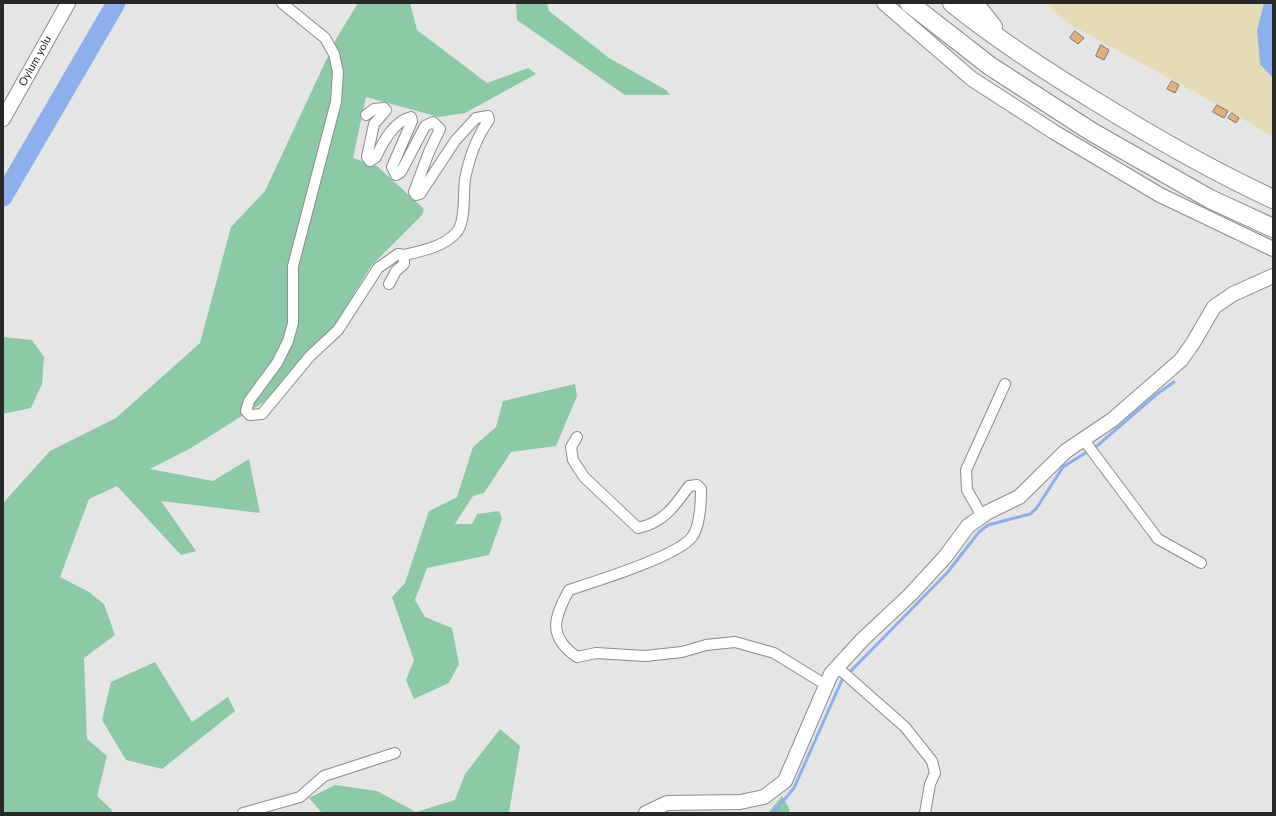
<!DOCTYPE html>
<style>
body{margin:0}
#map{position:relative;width:1276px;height:816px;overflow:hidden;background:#e5e5e6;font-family:Lato,sans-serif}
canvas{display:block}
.frame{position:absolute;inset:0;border:4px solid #282829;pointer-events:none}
</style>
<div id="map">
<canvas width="1276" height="816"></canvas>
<div class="frame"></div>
</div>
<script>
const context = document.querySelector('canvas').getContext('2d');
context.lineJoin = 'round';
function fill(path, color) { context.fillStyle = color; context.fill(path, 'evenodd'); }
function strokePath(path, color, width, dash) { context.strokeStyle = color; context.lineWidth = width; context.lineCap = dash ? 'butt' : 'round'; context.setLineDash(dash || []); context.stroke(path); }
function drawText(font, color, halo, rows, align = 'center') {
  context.font = font + ' Lato,sans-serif'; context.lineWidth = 3.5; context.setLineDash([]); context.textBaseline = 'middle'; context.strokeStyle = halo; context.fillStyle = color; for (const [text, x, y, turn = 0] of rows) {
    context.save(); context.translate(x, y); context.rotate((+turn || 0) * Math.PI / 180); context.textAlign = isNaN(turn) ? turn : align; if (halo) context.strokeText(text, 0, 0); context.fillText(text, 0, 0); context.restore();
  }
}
const green = new Path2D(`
 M358,3h52l7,27 70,53 41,-15 8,6 -71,39 -26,4 -73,-20 -13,61 24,8 47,43 -2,6 -51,51 -35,57 -72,79 -73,46 -41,21 63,12 36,-22 11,54 -99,-12 35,50 -15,4 -64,-69 -28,13 -29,78 29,15 15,12 11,31 -31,23 3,81 20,17 -10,40 15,14 -1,3h-108v-310l47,-52 66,-33 84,-75 31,-116 34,-36 71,-152z
 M516,3h31l2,8 60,47 57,32 4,5h-45l-108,-75z
 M3,337l29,3 12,17 -2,27 -11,24 -28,6z
 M575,384l2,12 -21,50 -45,6 -27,41 -11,3 -18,28h17l5,-10 22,-3 3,8 -13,36 -62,13 -12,32 10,17 27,11 7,36 -10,19 -35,16 -8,-19 8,-20 -22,-63 13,-14 24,-72 28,-14 16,-50 23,-20 7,-26z
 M155,662l37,60 36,-25 7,14 -73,58 -36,-9 -24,-40 9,-38z
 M500,729l20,17 -11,67h-187l-13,-15 26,-13 42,6 39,21 39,-12 10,-26z
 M782,796l8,14 -2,3h-20z`);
const sand = new Path2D(`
 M1046,3h218l-7,27 3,34 13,14v59l-47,-28 -159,-86z`);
const water = new Path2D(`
 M1264,3h9v75l-13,-14 -3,-34z`);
const stream = new Path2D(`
 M773,813l21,-25 48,-108 105,-107 32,-41 9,-7 42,-11 6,-5 27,-42 35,-22 59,-51 17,-12`);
const river = new Path2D(`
 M3,197l113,-194`);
const building = new Path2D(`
 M1075,31l9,7 -6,6 -8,-6z
 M1101,45l8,5 -5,10 -8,-4z
 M1172,81l7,4 -4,8 -8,-4z
 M1217,105l11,6 -4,7 -11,-6z
 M1232,113l7,5 -3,5 -8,-5z`);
const street = new Path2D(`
 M282,3l43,35 9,16 4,18 -2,30 -43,164v57l-5,18 -11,22 -28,38 -3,10 4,4 12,-1 48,-58 28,-26 40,-62 20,-14 6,1v9l-8,7 -7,13
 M366,115l8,-6 10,-1 2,2 -12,14 -7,33 3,4 6,-4c7,-15 18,-36 35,-40l1,4 -20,46 4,8 5,-3 24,-46 8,-4 7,7 -11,23 -15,40 2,3 4,-1 35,-53 21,-23 12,-2 1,4c-12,16 -20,39 -24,59 -2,14 1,44 -9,54 -13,14 -34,18 -52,22
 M577,437l-6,10 2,13 11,17 54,51c25,-5 37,-22 51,-42l8,-1 4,4c0,13 -1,37 -9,48 -14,19 -98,45 -123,53 -15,28 -22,46 8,67l19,-4 49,3 37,-4 24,-7 29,-3 39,11 52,32
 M1083,439l75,100 43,24
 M982,516l-15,-26 -1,-20 39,-86
 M837,667l68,60 27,34 3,12 -5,11 -5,29
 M243,813l57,-16 24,-21 71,-23`);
const secondary = new Path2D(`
 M884,3l88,76 82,53 106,63 113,54
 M3,119l65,-116
 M646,813l21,-10 73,-1 24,-5 21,-16 46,-107 31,-34 48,-45 35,-38 23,-31 20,-14 31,-15 47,-46 46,-31 69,-60 12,-17 21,-36 19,-13 40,-18`);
const highway = new Path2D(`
 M909,3l81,63 102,66 118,67 63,29
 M952,3c48,39 100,72 153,104 55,34 110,65 168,92
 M974,3l19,24`);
const streetNames = [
 ["Oylum yolu",35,61,-61]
];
fill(green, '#8cc9a7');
fill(sand, '#e5dbb6');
fill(water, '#8dafeb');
strokePath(stream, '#8dafeb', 3);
strokePath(river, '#8dafeb', 19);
fill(building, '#e3af76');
strokePath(building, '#777675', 1);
strokePath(street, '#8c8c8d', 12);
strokePath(secondary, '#8c8c8d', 16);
strokePath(highway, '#8c8c8d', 20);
strokePath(street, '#fff', 10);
strokePath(secondary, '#fff', 14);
strokePath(highway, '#fff', 18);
drawText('11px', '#282829', '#fff', streetNames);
</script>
